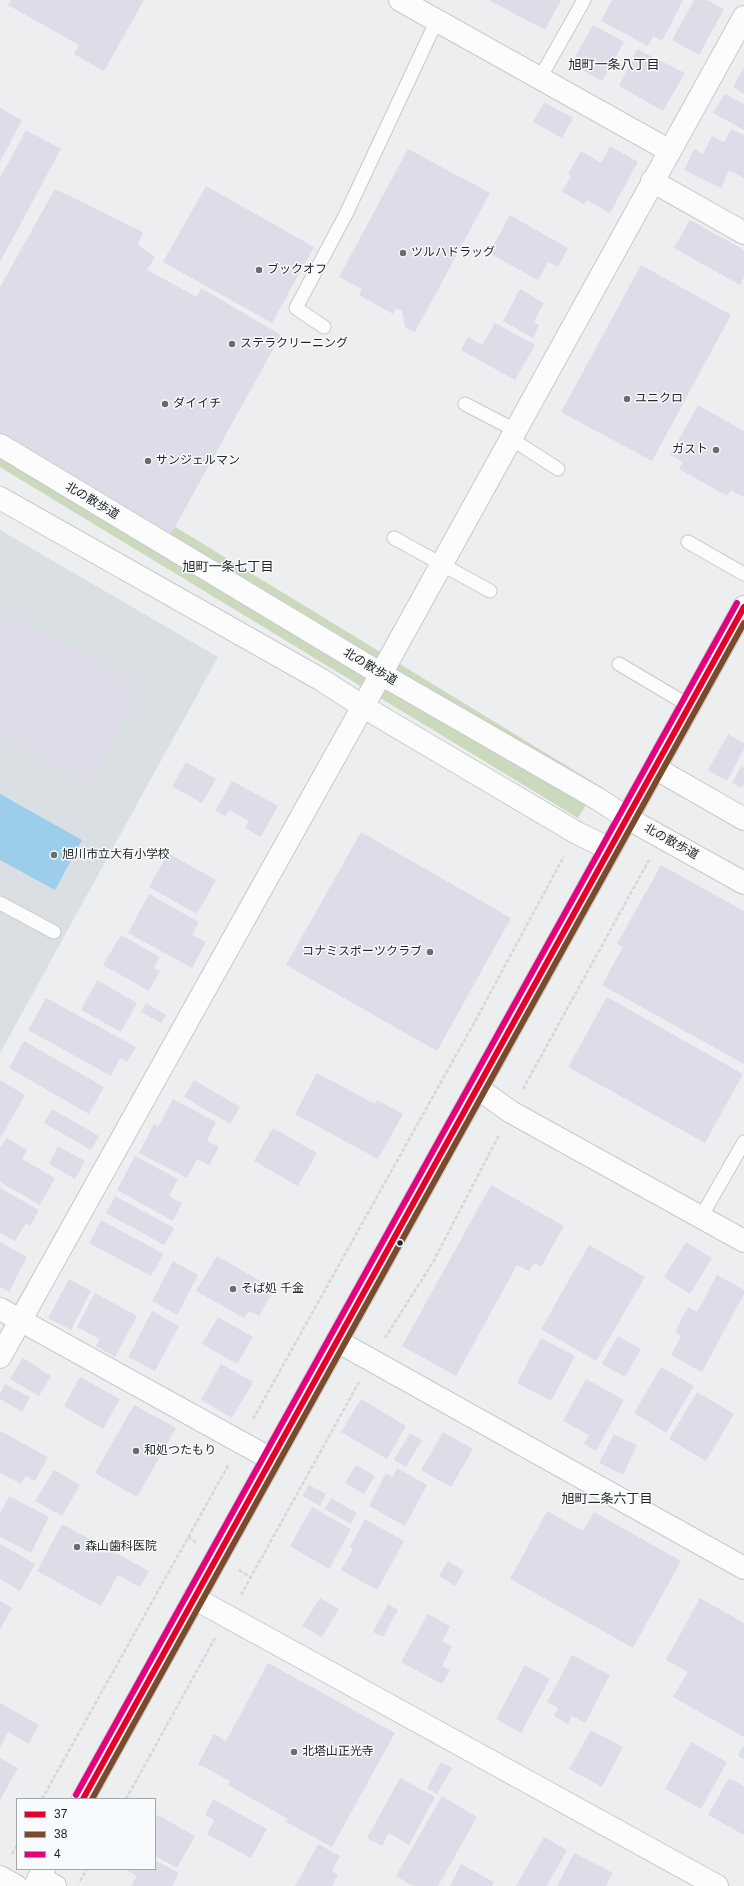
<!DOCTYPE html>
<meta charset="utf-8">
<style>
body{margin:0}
#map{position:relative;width:744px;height:1886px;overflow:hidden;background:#eceeef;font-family:Helvetica,sans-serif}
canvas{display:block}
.legend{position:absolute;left:16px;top:1798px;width:140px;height:72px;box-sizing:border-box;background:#f8fbfe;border:1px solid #a4a6a8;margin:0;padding:5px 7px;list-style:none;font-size:12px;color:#252627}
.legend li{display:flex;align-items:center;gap:8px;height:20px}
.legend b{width:20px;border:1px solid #a4a6a8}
</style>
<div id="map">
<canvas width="744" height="1886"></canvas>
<ul class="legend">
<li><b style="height:5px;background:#e4002b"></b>37</li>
<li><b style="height:5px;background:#7a4b2a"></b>38</li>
<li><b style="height:5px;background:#e5007d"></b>4</li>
</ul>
</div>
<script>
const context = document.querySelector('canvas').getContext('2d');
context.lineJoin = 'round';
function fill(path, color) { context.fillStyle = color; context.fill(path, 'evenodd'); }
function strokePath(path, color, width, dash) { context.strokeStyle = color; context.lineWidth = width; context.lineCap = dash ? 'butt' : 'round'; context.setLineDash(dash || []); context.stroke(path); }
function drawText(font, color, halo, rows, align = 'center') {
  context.font = font + ' Helvetica,"Noto Sans JP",sans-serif'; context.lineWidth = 3; context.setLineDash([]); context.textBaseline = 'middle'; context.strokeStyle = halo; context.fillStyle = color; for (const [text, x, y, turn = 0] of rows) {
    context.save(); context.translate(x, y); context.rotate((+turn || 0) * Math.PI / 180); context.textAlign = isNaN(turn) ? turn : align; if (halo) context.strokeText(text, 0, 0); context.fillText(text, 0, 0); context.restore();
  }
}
const built = new Path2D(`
 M0,530l218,127 -218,396z`);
const green = new Path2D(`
 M0,420l598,365 -20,33 -578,-351z`);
const water = new Path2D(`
 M0,794l82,46 -27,50 -55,-30z`);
const building = new Path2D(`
 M11,0h133l-40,71 -30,-17 5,-9 -71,-40z
 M489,0h72l-16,30z
 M612,0h71l-21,41 -9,-5 -5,10 -47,-25z
 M694,0h13l17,9 -25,46 -27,-15z
 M593,25l31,17 -22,39 -31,-17z
 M637,49l48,24 -22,38 -44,-25z
 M744,67v27l-11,-7z
 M725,94l19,10v26l-31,-17z
 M544,102l29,16 -11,20 -29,-16z
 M0,108l22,12 -22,42z
 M731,129l13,6v43l-15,-8 -8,18 -37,-18 10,-21 9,5 9,-18 12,6z
 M26,130l35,19 -61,113v-84z
 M610,146l28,16 -28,51 -23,-13 -3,4 -22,-12 9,-16 -3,-2 13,-23 20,12z
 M408,149l82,44 -75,139 -10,-5 -3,-16 -6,-3 -3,6 -34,-19 3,-6 -23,-12z
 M206,186l108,61 -42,76 -109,-61z
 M55,189l88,43 -5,13 17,12 -8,13 50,27 4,-9 80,47 -110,199 -171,-96v-151z
 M510,215l58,33 -10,19 -10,-5 -10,18 -49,-27z
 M690,220l54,30v27l-4,8 -66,-37z
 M641,265l90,50 -79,146 -91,-49z
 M520,289l24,14 -10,19 5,3 -6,13 -30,-17z
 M495,323l40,22 -20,35 -54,-30 7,-13 14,8z
 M698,405l46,26v66l-13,-7 -4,6 -48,-27 4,-7 -13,-7z
 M0,609l142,79 -53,95 -89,-49z
 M728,734l16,9v6l-17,32 -19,-11z
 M186,762l30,17 -14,24 -30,-17z
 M741,766l3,2v16l-2,4 -10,-5z
 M232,781l46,25 -17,31 -16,-9 4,-7 -20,-11 -4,6 -10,-5z
 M361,832l150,86 -74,133 -151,-86z
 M168,853l48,27 -19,34 -48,-27z
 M661,865l83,46v153l-142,-79 21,-38 -6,-3z
 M149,894l50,28 -7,13 14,7 -14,26 -64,-35z
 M121,935l39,22 -6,11 6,3 -11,20 -46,-26z
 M97,980l40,23 -16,29 -40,-22z
 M607,997l136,77 -38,69 -137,-76z
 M46,998l90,49 -9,15 -7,-4 -9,18 -83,-46z
 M146,1003l20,12 -5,8 -20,-11z
 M24,1041l80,46 -15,27 -80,-46z
 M317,1073l58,31 2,-4 26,14 -25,45 -83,-45z
 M0,1080l25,15 -25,44z
 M194,1080l46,27 -10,17 -46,-27z
 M173,1099l43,23 -9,19 12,6 -10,18 -12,-6 -10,19 -48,-25 15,-29 4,3z
 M52,1109l47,27 -8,14 -47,-27z
 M273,1128l44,25 -19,33 -44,-25z
 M7,1138l20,12 -5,9 33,19 -15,27 -40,-23v-35z
 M58,1146l27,15 -10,18 -26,-15z
 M135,1156l43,23 -9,17 13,7 -9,18 -56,-31z
 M491,1185l73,41 -23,41 -7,-4 -5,8 -12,-6 -61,111 -54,-30z
 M0,1188l39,22 -9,16 -4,-3 -11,18 -15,-8z
 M115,1196l59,32 -10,17 -58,-32z
 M101,1220l63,34 -13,22 -62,-33z
 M0,1242l27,15 -18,35 -9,-5z
 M686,1242l26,16 -22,36 -26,-17z
 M589,1245l56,32 -49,84 -55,-32z
 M217,1256l52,30 -3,6 5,3 -12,21 -10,-5 -5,7 -48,-27z
 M173,1261l25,14 -21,40 -25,-14z
 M717,1275l27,15v4l-42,78 -31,-17 10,-19 -6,-4 13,-25 9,5z
 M69,1279l22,12 -20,39 -23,-12z
 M95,1293l42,23 -22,41 -19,-11 4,-7 -23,-12z
 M152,1311l27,15 -24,45 -27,-14z
 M218,1317l35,20 -16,27 -35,-20z
 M618,1336l23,13 -16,28 -23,-13z
 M541,1338l34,18 -24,45 -34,-18z
 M23,1358l28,18 -12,20 -29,-17z
 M221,1364l32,18 -21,36 -31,-18z
 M661,1367l33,19 -28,47 -32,-20z
 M80,1377l40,22 -17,30 -39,-23z
 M586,1379l38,21 -28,51 -12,-7 5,-9 -26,-14z
 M5,1384l25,13 -8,15 -22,-13v-6z
 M697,1392l37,22 -28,47 -37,-22z
 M361,1399l45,27 -19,33 -46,-27z
 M134,1405l42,23 -39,69 -42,-24z
 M0,1431l48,26 -13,24 -9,-5 -5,8 -21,-11z
 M443,1432l30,17 -22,38 -30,-17z
 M410,1433l12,7 -16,27 -12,-7z
 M614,1434l23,11 -14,30 -24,-12z
 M356,1465l19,11 -11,18 -19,-11z
 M397,1468l30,17 -22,41 -36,-20 17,-33 7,4z
 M54,1470l26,15 -18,31 -27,-15z
 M309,1485l17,9 -6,12 -18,-10z
 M9,1496l40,21 -18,36 -31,-16v-23z
 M331,1498l26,15 -6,11 -26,-15z
 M312,1507l39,22 -22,40 -39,-23z
 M547,1511l36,20 11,-19 87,49 -48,87 -123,-69z
 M365,1519l39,22 -27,49 -36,-20 12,-21 -3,-2z
 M62,1524l87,47 -9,16 -22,-12 -17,31 -64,-35z
 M0,1544l35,20 -15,27 -20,-12z
 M448,1561l16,10 -9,15 -16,-10z
 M320,1598l19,11 -17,28 -20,-11z
 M700,1598l44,25v114l-71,-40 15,-25 -22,-12z
 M0,1601l12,7 -12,22z
 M388,1604l10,6 -15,27 -10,-5z
 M428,1614l22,12 -8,15 10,5 -10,20 8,4 -8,14 -41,-22z
 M572,1655l38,20 -25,48 -13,-7 -4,8 -14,-8 4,-8 -11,-6z
 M268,1663l127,70 -63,114 -46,-25 2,-3 -60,-34 2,-4 -32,-17 16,-30 12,7z
 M525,1665l25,14 -29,54 -25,-14z
 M0,1703l39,22 -10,19 -21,-12 -8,15z
 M591,1730l32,17 -21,40 -33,-18z
 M691,1742l36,20 -26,47 -36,-20z
 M744,1745v14l-6,-3z
 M0,1758l18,10 -18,32z
 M441,1762l11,6 -15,26 -10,-6z
 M400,1778l35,19 -26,48 -20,-12 -7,13 -15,-8z
 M729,1778l15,8v49l-36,-20z
 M442,1796l35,21 -39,69h-25l-17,-10z
 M213,1799l54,30 -16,29 -44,-24 7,-14 -9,-5z
 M158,1815l37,21 -18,32 -22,-12v-36z
 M544,1837l23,13 -20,36h-31z
 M318,1844l22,12 -8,15 6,4 -6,11h-37z
 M574,1853l39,20 -7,13h-49z
 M155,1860l24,13 -7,13h-41l6,-10 -12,-7h30z
 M461,1864l33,18 -2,4h-42z`);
const path = new Path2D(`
 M523,1089l126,-229
 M385,1338l48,-76 66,-127
 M253,1419l226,-405 85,-158
 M188,1537l8,5
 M239,1570l13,8
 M241,1595l118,-213
 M42,1799l187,-335
 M126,1799l89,-161
 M12,1854l5,-9
 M80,1881l7,-12`);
const lane = new Path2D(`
 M540,78l44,-78
 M324,327l-28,-19 50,-94 91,-194
 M465,404l50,26
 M510,438l48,31
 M394,538l96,53
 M688,542l56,32
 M619,664l71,42
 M0,903l54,29
 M701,1217l43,-75`);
const street = new Path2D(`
 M400,0l270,151
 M652,181l92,52
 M0,445l381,229 217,125 29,19 117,65
 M0,498l320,181 42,27 215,127 33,16
 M655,768l89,51
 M477,1088l34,24 233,129
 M0,1309l271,150
 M337,1341l407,227
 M0,1357l381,-683 363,-657
 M194,1598l523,288
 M0,1877l16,9
 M39,1878l16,8`);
const secondary = new Path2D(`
 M83,1799l661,-1192
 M35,1886l9,-17`);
const bus1 = new Path2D(`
 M83,1799l661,-1192`);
const bus2 = new Path2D(`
 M92,1799l652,-1176`);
const bus3 = new Path2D(`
 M76,1795l661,-1192`);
const markers = [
 [403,253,4,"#6b6c6d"],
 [259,270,4,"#6b6c6d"],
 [232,344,4,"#6b6c6d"],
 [627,399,4,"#6b6c6d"],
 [165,404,4,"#6b6c6d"],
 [716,450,4,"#6b6c6d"],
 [148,461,4,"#6b6c6d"],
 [54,855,4,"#6b6c6d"],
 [430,952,4,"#6b6c6d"],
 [400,1243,3.5,"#252627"],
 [233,1289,4,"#6b6c6d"],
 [136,1451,4,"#6b6c6d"],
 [77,1547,4,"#6b6c6d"],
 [294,1752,4,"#6b6c6d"]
];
const poiNames = [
 ["ツルハドラッグ",411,253],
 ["ブックオフ",267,270],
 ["ステラクリーニング",240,344],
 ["ユニクロ",635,399],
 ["ダイイチ",173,404],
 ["ガスト",708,450,"right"],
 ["サンジェルマン",156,461],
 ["旭川市立大有小学校",62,855],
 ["コナミスポーツクラブ",422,952,"right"],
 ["そば処 千金",241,1289],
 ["和処つたもり",144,1451],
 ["森山歯科医院",85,1547],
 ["北塔山正光寺",302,1752]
];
const streetNames = [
 ["北の散歩道",92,501,31],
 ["北の散歩道",370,667,31],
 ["北の散歩道",671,842,29]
];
const neighbourhoodNames = [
 ["旭町一条八丁目",614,65],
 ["旭町一条七丁目",228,567],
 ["旭町二条六丁目",607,1499]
];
fill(built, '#dadfe4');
fill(green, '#cbd9bc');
fill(water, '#9cceeb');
fill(building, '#dfdcea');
strokePath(lane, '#c8c9ca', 15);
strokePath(street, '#c8c9ca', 24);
strokePath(secondary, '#c8c9ca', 24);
strokePath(path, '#d6d7d7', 2.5, [4, 2]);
strokePath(lane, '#fcfcfd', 13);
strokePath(street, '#fcfcfd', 22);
strokePath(secondary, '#fcfcfd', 22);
strokePath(bus1, '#e4002b', 6);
strokePath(bus2, '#7a4b2a', 6);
strokePath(bus3, '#e5007d', 6);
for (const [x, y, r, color] of markers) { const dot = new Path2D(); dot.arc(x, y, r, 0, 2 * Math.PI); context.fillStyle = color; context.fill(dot); strokePath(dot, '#f8fbfe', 1.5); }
drawText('12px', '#252627', '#f8fbfe', poiNames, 'left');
drawText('12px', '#252627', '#f8fbfe', streetNames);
drawText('13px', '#252627', '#f8fbfe', neighbourhoodNames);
</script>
